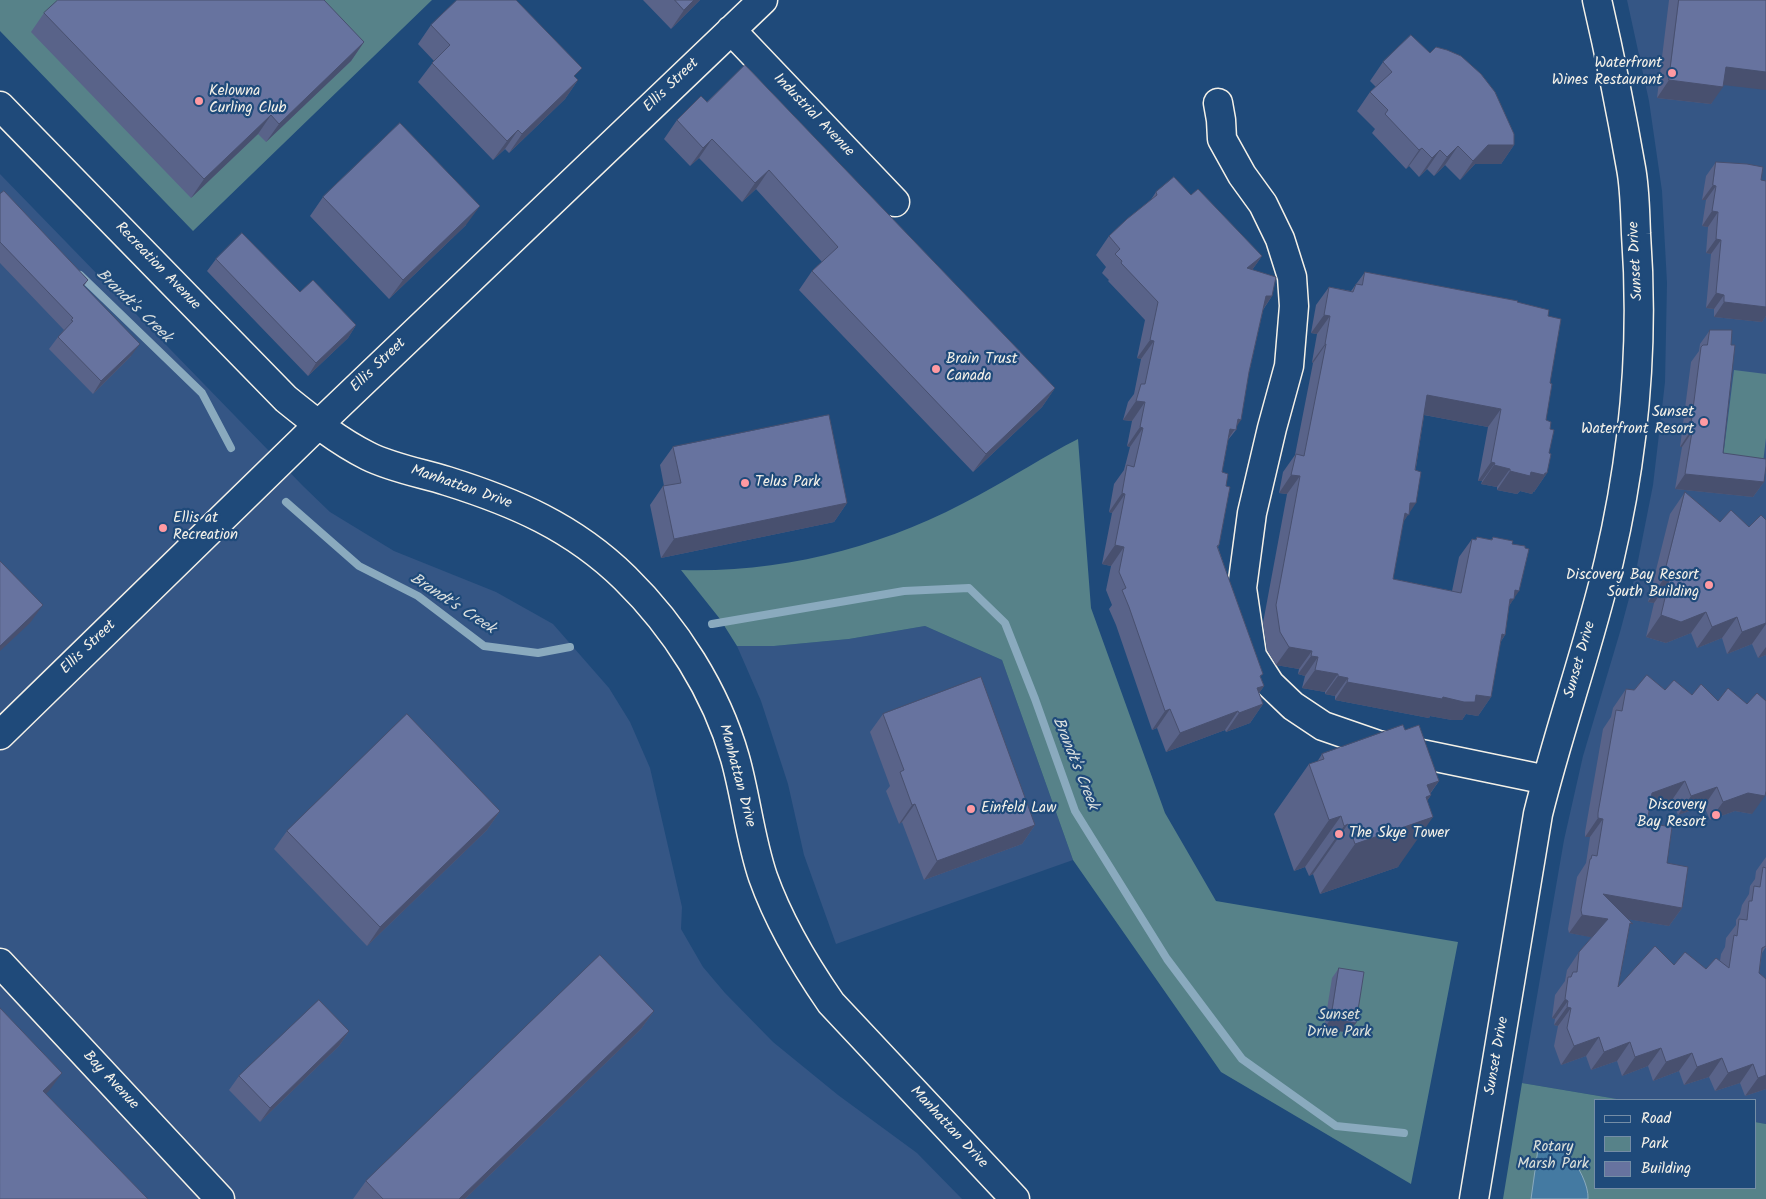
<!DOCTYPE html>
<style>
body{margin:0}
#map{position:relative;width:1766px;height:1199px;overflow:hidden;background:#1f4a7a;font-family:Kalam,sans-serif}
canvas{display:block}
.legend{position:absolute;left:1594px;top:1099px;width:162px;height:90px;box-sizing:border-box;background:#1f4a7a;border:1px solid #748da6;margin:0;padding:6px 9px;list-style:none;font-size:15px;color:#f4f1e8}
.legend li{display:flex;align-items:center;gap:10px;height:25px}
.legend b{width:25px;border:1px solid #748da6}
</style>
<div id="map">
<canvas width="1766" height="1199"></canvas>
<ul class="legend">
<li><b style="height:6px;background:#1f4a7a"></b>Road</li>
<li><b style="height:14px;background:#578289"></b>Park</li>
<li><b style="height:14px;background:#67739f"></b>Building</li>
</ul>
</div>
<script>
const context = document.querySelector('canvas').getContext('2d');
context.lineJoin = 'round';
function fill(path, color) { context.fillStyle = color; context.fill(path, 'evenodd'); }
function strokePath(path, color, width, dash) { context.strokeStyle = color; context.lineWidth = width; context.lineCap = dash ? 'butt' : 'round'; context.setLineDash(dash || []); context.stroke(path); }
function drawText(font, color, halo, rows, align = 'center') {
  context.font = font + ' Kalam,sans-serif'; context.lineWidth = 4.5; context.setLineDash([]); context.textBaseline = 'middle'; context.strokeStyle = halo; context.fillStyle = color; for (const [text, x, y, turn = 0] of rows) {
    context.save(); context.translate(x, y); context.rotate((+turn || 0) * Math.PI / 180); context.textAlign = isNaN(turn) ? turn : align; if (halo) context.strokeText(text, 0, 0); context.fillText(text, 0, 0); context.restore();
  }
}
const built = new Path2D(`
 M1627,0h139v1124l-11,-2v-22h-132l-101,-17 42,-243 19,-84 37,-124 15,-56 18,-91 8,-68 4,-35 2,-99 -5,-92 -13,-90z
 M0,174l303,312 27,26 64,39 102,41 57,32 56,64 21,34 20,46 32,139 -1,22 22,38 22,26 48,49 65,53 79,58 45,46h-962z
 M925,626l77,34 71,200 -237,84 -32,-89 -16,-71 -27,-83 -24,-55h37l75,-7z`);
const green = new Path2D(`
 M0,0h432l-239,231 -193,-200z
 M1734,370l32,4v64l-3,25 -40,-5z
 M1078,439l13,169 74,205 51,88 242,41 -47,242 -190,-112 -148,-212 -71,-200 -77,-34 -76,13 -75,7h-37l-17,-27 -39,-49c106,3 205,-24 298,-75 34,-18 65,-39 99,-56z
 M1522,1083l101,17h-28v88h160v-66l11,2v75h-263z`);
const water = new Path2D(`
 M1551,1147c5,2 14,4 18,8 9,10 20,31 19,44h-57l7,-50z`);
const stream = new Path2D(`
 M80,275l122,118 29,55
 M286,502l73,64 59,30 66,50 54,7 32,-6
 M712,624l192,-33 65,-3 36,35 30,76 40,112 92,148 75,100 94,67 68,7`);
const minor = new Path2D(`
 M731,30l164,172
 M1218,103l3,17 1,19 20,36 21,29 17,35 12,38 2,29 -5,60 -17,62 -20,85 -10,75 10,68 18,28 23,22 30,20 55,19 169,35
 M0,106l286,293c26,21 52,42 82,57 24,12 53,17 79,25 67,21 126,46 178,97 50,49 91,113 110,180 11,39 15,81 28,119 16,45 41,87 68,126l184,196
 M0,735l318,-310 445,-425
 M0,963l220,236
 M1474,1199l64,-385c21,-85 51,-168 71,-253 25,-106 35,-218 27,-327 -1,-22 -1,-45 -5,-66 -10,-57 -21,-112 -34,-168`);
const wall = new Path2D(`
 M643,0h57l-29,29z
 M1669,0h97l-55,104 -54,-6z
 M44,13l320,29 -13,19 -85,81 -8,-8 -67,64 -160,-166z
 M431,25l144,52 3,3 -13,19 -56,54 -4,-4 -12,11 -75,-78 16,-21 -16,-17z
 M1383,62l131,83 -13,19h-26l-15,16 -15,-15 -11,11 -7,-7 -8,8 -10,-11 -3,3 -34,-36 3,-4 -18,-18 13,-19 6,-5 -6,-6z
 M707,102l348,286 -13,19 -69,65 -174,-182 13,-19 10,-9 -66,-73 -14,13 -43,-44 -9,8 -26,-27 13,-19z
 M1716,162l45,18 5,1v135l-4,6 -48,-5v-8l-8,-1 5,-54 -5,-1 2,-26 -6,-1 4,-26h-4l4,-24z
 M1156,192l35,3 71,61 -10,14 20,26 -9,14 -27,120 -8,10 -6,32 4,14 -7,59 -1,2 43,131 3,8 -5,7 4,11 -13,19 -24,9 -1,-2 -59,22 -9,-24 -5,2 -36,-105 -7,-16 3,-4 -6,-15 5,-24 -9,-2 10,-51 -3,-1 5,-28 10,-14 6,-23 -3,-1 5,-25 -9,-1 5,-18 6,-8 7,-35 -4,-1 8,-38 -37,-39 1,-1 -7,-7 4,-6 -10,-12 13,-19 41,-35z
 M0,194l88,86 -4,6 47,70 -38,38 -44,-45 9,-12 6,-7 -64,-67z
 M323,197l143,28 -77,74 -79,-83z
 M216,259l84,33 56,33 -8,13 -40,38 -101,-105z
 M1365,272l152,30 31,14 2,67 -4,37 4,9 -1,24 -2,20 -13,19h-1l-1,2 -12,-3 -3,3 -20,-4v-3l-16,-3 1,-3h-4l10,-54 -64,-12 -15,98 -6,9 -10,57 59,12 7,-34 13,-18 3,1 2,-3 14,3 2,-3 19,7 2,54 -5,8 -4,29 -5,8 -9,54 -13,19 -12,-2 -4,6h-10l-22,-4 -1,2 -94,-18v-4l-10,-2v-2l-23,-4 3,-12 -7,-2 1,-5 -23,-4 -9,-15 -4,-27 24,-129 -8,-1 4,-21 12,-17 18,-92 -1,-1 5,-28 -6,-1 5,-28 13,-18 22,4z
 M1710,330l13,123 41,29 -11,15 -78,-8 7,-42h-2l11,-85 8,-11 1,-7z
 M673,447l174,56 -13,19 -173,36 -11,-53 13,-19h1l-4,-21z
 M1685,492l35,30 29,5 17,-7v135l-8,3 -6,-14 -25,10 -5,-16 -25,10 -6,-15 -25,10 -20,-6 8,-34 -6,-1 22,-88z
 M1626,689l126,125 -17,-3 -25,9 -6,-14 -26,9 -6,-15 -22,8 -3,15 20,40 15,45 -13,18 -41,-7 1,10 -11,58 56,-22 32,4 14,-8 1,-7 4,-7 1,-9 10,-13v-5l4,-6 2,-9 7,-11 1,-8 5,-7 1,-8 10,-14v90l-4,6 -3,20 7,6v110l-21,7 -5,-13 -25,8 -6,-14 -25,8 -5,-14 -26,10 -5,-15 -26,10 -5,-15 -26,9 -5,-14 -25,9 -7,-19 4,-20 -4,-1 1,-6 -3,-1 3,-23 10,-14 2,-11 12,-18 13,-15 -23,-4 -1,-4 9,-52 9,-14 4,-26h-5v-5l18,-103 8,-12 2,-9z
 M883,714l152,111 -13,19 -98,36 -22,-58 -3,2 -13,-33 4,-5 -20,-54z
 M1405,730l34,51 -9,13 1,1 -4,6 -29,66 -78,27 -7,-20 -4,2 -4,-9 -11,4 -20,-57 35,-50 8,-2 5,-8z
 M500,811l-13,19 -120,116 -93,-97 13,-18z
 M1339,968l17,55 -7,10 -25,-5 8,-50z
 M654,1011l-13,18 -176,170h-112l13,-18z
 M349,1031l-10,15 -79,76 -31,-32 10,-14z`);
const shadedWall = new Path2D(`
 M694,0h6l-29,29 13,-19z
 M364,42l-13,19 -85,81 13,-18z
 M1726,67l40,5v18l-52,-6z
 M578,80l-13,19 -56,54 13,-19z
 M1669,80l54,7 -12,17 -54,-6z
 M271,115l-13,19 -67,64 13,-19z
 M518,130l-13,19 -12,11 14,-19z
 M712,139l-13,19 -9,8 13,-18z
 M1488,145h26l-13,19h-26l-15,16 13,-19z
 M1458,146l-13,19 -11,11 13,-19z
 M1422,148l-13,18 -3,3 13,-19z
 M1440,150l-13,19 -8,8 13,-19z
 M769,170l-13,19 -14,13 13,-19z
 M1713,185l3,1 -10,14h-4z
 M480,206l-14,19 -77,74 14,-19z
 M1712,211l6,1 -10,15 -6,-1z
 M1716,239l5,1 -10,14 -5,-1z
 M1262,256l-13,18 -2,-6z
 M1716,293l8,2 -10,14 -8,-1z
 M1266,296h6l-13,19z
 M1724,302l42,5v9l-4,6 -48,-5z
 M1324,315l6,1 -13,18 -6,-1z
 M356,325l-8,13 -40,38 8,-13z
 M1150,340l4,1 -13,18 -4,-1z
 M140,344l-9,12 -38,38 8,-13z
 M1325,344h1l-13,19 -1,-1z
 M1055,388l-13,19 -69,65 13,-18z
 M1427,395l74,14 -13,18 -74,-14z
 M1136,401l9,1 -13,19 -9,-1z
 M1238,419l3,1 -19,28 8,-19z
 M1140,427l3,1 -13,19 -3,-1z
 M1690,432h2l-10,15h-2z
 M1491,462l4,1 -13,18h-4z
 M1494,465l16,4 -13,18 -16,-3z
 M1510,471l35,2h2l-13,19h-1l-1,2 -12,-3 -3,3 -20,-4z
 M1685,474l79,8 -11,15 -78,-8z
 M1291,475l9,1 -13,18 -8,-1z
 M1122,493l3,1 -13,19 -3,-1z
 M847,503l-13,19 -173,36 13,-19z
 M1410,503h6l-20,30z
 M1115,545l9,2 -13,19 -9,-2z
 M1663,580l6,1 -15,22 -6,-1z
 M1515,590l4,1 -18,27z
 M43,605l-13,18 -30,28v-5z
 M1706,612l-15,21 -25,10 -20,-6 15,-22z
 M1737,617l-15,21 -25,10 15,-21z
 M1766,623v1l-14,20 -25,10 15,-22z
 M1502,634l3,1 -13,19z
 M1289,647l23,4 -13,18 -23,-4z
 M1766,647v8l-8,3z
 M1311,656l7,1 -13,19 -7,-2z
 M1315,670l23,4 -13,18 -23,-4z
 M1338,676l10,2 -13,18 -10,-2z
 M1347,682l96,15 33,-2 15,2 -13,19 -12,-2 -4,6h-10l-22,-4 -1,2 -94,-18z
 M1264,686l-13,19 6,-17z
 M1263,704l-13,19 -24,9 13,-19z
 M1170,709l-13,19 -5,2 13,-19z
 M1238,711l-13,19 -59,22 14,-19z
 M1439,781l-11,15 3,-1 -21,30 23,-8 -35,50 -78,27 35,-50 72,-59z
 M1685,781l-13,19 -33,11 13,-18z
 M1717,787l-13,19 -26,9 13,-19z
 M1748,793l17,3 -13,18 -17,-3 -25,9 13,-18z
 M915,804l-13,18 -3,2 13,-19z
 M500,811l-13,19 -120,116 13,-19z
 M1341,816l-36,51 -11,4 35,-51z
 M1598,818l5,1 -13,18h-5z
 M1348,824l-35,50 -4,2 35,-50z
 M1035,825l-13,19 -98,36 13,-19z
 M1603,894l79,14 -13,18 -79,-13z
 M1582,915l26,4 -13,19 -26,-5z
 M1565,999l3,2 -13,18 -3,-1z
 M1567,1007l4,1 -13,18 -4,-1z
 M654,1011l-13,18 -176,170h-6z
 M1331,1019l25,4 -7,10 -25,-5z
 M349,1031l-10,15 -79,76 10,-14z
 M1599,1037l-13,19 -25,9 13,-19z
 M1630,1042l-13,19 -26,9 13,-18z
 M1661,1048l-13,18 -26,10 13,-19z
 M1692,1053l-13,18 -26,10 13,-19z
 M1722,1058l-13,19 -25,8 13,-18z
 M1753,1064l-13,19 -25,8 13,-18z
 M62,1073l-13,18 -19,18 13,-18z
 M1766,1075v14l-21,7 13,-18z`);
const building = new Path2D(`
 M58,0h266l40,42 -85,82 -8,-9 -67,64 -160,-166z
 M457,0h59l66,68 -8,8 4,4 -56,54 -4,-4 -11,11 -75,-78 18,-18 -19,-20z
 M675,0h19l-10,10z
 M1679,0h87v72l-40,-5 -3,20 -54,-7z
 M1411,35l19,18 6,-6 11,3 14,6 20,18 14,18 19,42v11h-26l-15,16 -15,-15 -11,11 -7,-7 -8,8 -10,-10 -3,2 -34,-36 3,-4 -18,-18 22,-20 -9,-10z
 M745,65l310,323 -69,66 -174,-183 26,-24 -69,-77 -14,13 -43,-44 -9,9 -26,-28 24,-24 6,6z
 M400,123l80,83 -77,74 -80,-83z
 M1716,162l31,2 16,3 -2,13 5,1v126l-42,-5v-7l-8,-2 5,-53 -5,-1 2,-27 -6,-1 4,-25 -3,-1z
 M1174,177l17,18 7,-6 64,67 -15,12 29,9 -4,19h-6l-17,76 -8,48 -3,-1 -2,11 -6,-1 -8,43 6,2 -2,12 4,1 -11,58 -2,1 46,128 -3,2 4,10 -7,2 6,16 -24,9 -1,-2 -58,22 -10,-24 -5,2 -36,-104 -7,-17 4,-2 -7,-16 5,-25 -9,-2 10,-51 -3,-1 5,-28 7,2 9,-39 -3,-1 5,-25 -9,-1 5,-17h4l9,-43 -4,-1 8,-38 -37,-39 1,-2 -7,-7 5,-5 -11,-13 18,-17 30,-24 -1,-3z
 M4,191l84,89 -5,5 57,59 -39,37 -43,-44 15,-16 -2,-1 2,-2 -73,-76v-48z
 M242,233l58,59 13,-12 43,45 -40,38 -100,-104z
 M1365,272l153,29 -1,1 32,8 -1,6 13,3 -11,64 2,1 -6,36 5,2 -1,7 4,1 -5,23 2,1 -4,19h-2l-1,2 -13,-3 -1,4 -20,-5v-2l-16,-4 1,-2 -4,-1 10,-53 -74,-14 -12,75 6,2 -5,31h-6l-1,12 -4,-2 -12,66 68,14 11,-54 4,1 1,-3 15,3 1,-3 20,4 -1,3 13,2v2l4,1 -10,42 -4,-1 -1,9h-4l-5,36 -3,-1 -11,63 -15,-2 -1,7h-11l-21,-5 -1,2 -95,-17 1,-4 -10,-2v-2l-23,-4 3,-13 -7,-1 1,-5 -23,-4 -9,-15 -4,-27 24,-129 -9,-1 5,-21 8,2 22,-112h-1l5,-28 -6,-1 5,-28 24,5 3,-8 6,1z
 M1710,330h22l-1,15h4l-12,108 43,6v7l-2,16 -79,-8 7,-42h-2l11,-85 2,-2h4z
 M829,415l18,88 -173,36 -11,-53 18,-3 -8,-36z
 M1685,492l35,30 11,-12 18,17 12,-12 5,5v103l-24,9 -5,-15 -25,10 -6,-15 -25,10 -20,-7 8,-34 -6,-1z
 M0,561l43,44 -43,41z
 M1647,675l18,15 9,-10 18,15 9,-11 17,17 10,-13 19,16 10,-11 9,8v90l-1,5 -17,-3 -25,9 -6,-15 -26,9 -6,-15 -33,12 -5,30 25,4 -5,36 21,4 -6,41 -79,-14 30,30 -3,-1 -12,64 37,-41 19,19 11,-13 21,17 10,-11 13,10 5,-33 3,1 2,-17 8,1 2,-19h3l2,-15 6,1 3,-20 3,1v78l-4,2 -3,25 7,6v96l-8,3 -5,-14 -25,9 -6,-15 -25,9 -5,-14 -26,9 -5,-14 -26,9 -5,-15 -26,10 -5,-15 -25,9 -7,-18 4,-20 -4,-1 1,-6 -3,-2 3,-22h3l2,-5h4l2,-20 29,-33 -26,-4 -1,-5 9,-51h1l1,-4 5,1 6,-37 -5,-1v-5l18,-103 6,1 4,-22 8,1z
 M981,677l54,148 -98,36 -22,-57 -3,1 -12,-33 4,-2 -21,-56z
 M407,714l93,97 -120,116 -93,-96z
 M1403,725l2,5 14,-5 20,56 -12,4 4,10 -5,2 7,20 -78,27 -7,-20 -4,2 -3,-10 -12,4 -20,-56 15,-5 -2,-5z
 M600,955l54,56 -195,188h-76l-17,-18z
 M1339,968l25,4 -8,51 -25,-4z
 M319,1000l30,31 -79,77 -31,-32z
 M0,1008l62,65 -19,18 105,108h-148z`);
const markers = [
 [1672,73,5,"#ff9aa2"],
 [199,101,5,"#ff9aa2"],
 [936,369,5,"#ff9aa2"],
 [1704,422,5,"#ff9aa2"],
 [745,483,5,"#ff9aa2"],
 [163,528,5,"#ff9aa2"],
 [1709,585,5,"#ff9aa2"],
 [971,809,5,"#ff9aa2"],
 [1716,815,5,"#ff9aa2"],
 [1339,834,5,"#ff9aa2"]
];
const poiNames = [
 ["Waterfront",1662,64,"right"],
 ["Wines Restaurant",1662,81,"right"],
 ["Kelowna",209,92],
 ["Curling Club",209,109],
 ["Brain Trust",946,360],
 ["Canada",946,377],
 ["Sunset",1694,413,"right"],
 ["Waterfront Resort",1694,430,"right"],
 ["Telus Park",755,483],
 ["Ellis at",173,519],
 ["Recreation",173,536],
 ["Discovery Bay Resort",1699,576,"right"],
 ["South Building",1699,593,"right"],
 ["Discovery",1706,806,"right"],
 ["Bay Resort",1706,823,"right"],
 ["Einfeld Law",981,809],
 ["The Skye Tower",1349,834]
];
const streetNames = [
 ["Ellis Street",672,86,-44],
 ["Industrial Avenue",813,116,46],
 ["Sunset Drive",1637,261,-93],
 ["Recreation Avenue",157,267,46],
 ["Ellis Street",379,366,-44],
 ["Manhattan Drive",461,488,19],
 ["Ellis Street",89,648,-44],
 ["Sunset Drive",1581,660,-74],
 ["Manhattan Drive",736,776,75],
 ["Sunset Drive",1498,1056,-80],
 ["Bay Avenue",110,1081,47],
 ["Manhattan Drive",948,1128,47]
];
const parkNames = [
 ["Sunset",1339,1016],
 ["Drive Park",1339,1033],
 ["Rotary",1553,1148],
 ["Marsh Park",1553,1165]
];
const waterNames = [
 ["Brandt's Creek",133,307,44],
 ["Brandt's Creek",452,605,33],
 ["Brandt's Creek",1074,764,68]
];
fill(built, '#355685');
fill(green, '#578289');
fill(water, '#447aa2');
strokePath(water, '#8aaabe', 1);
strokePath(stream, '#8aaabe', 8);
strokePath(minor, '#f4f1e8', 31);
strokePath(minor, '#1f4a7a', 28);
fill(wall, '#596389');
fill(shadedWall, '#48506f');
fill(building, '#67739f');
strokePath(building, '#48506f', 1);
for (const [x, y, r, color] of markers) { const dot = new Path2D(); dot.arc(x, y, r, 0, 2 * Math.PI); context.fillStyle = color; context.fill(dot); strokePath(dot, '#1f4a7a', 2); }
drawText('15px', '#f4f1e8', '#1f4a7a', poiNames, 'left');
drawText('15px', '#f4f1e8', '#1f4a7a', streetNames);
drawText('15px', '#dce0da', '#1f4a7a', parkNames);
drawText('italic 16px', '#dadfde', '#1f4a7a', waterNames);
</script>
